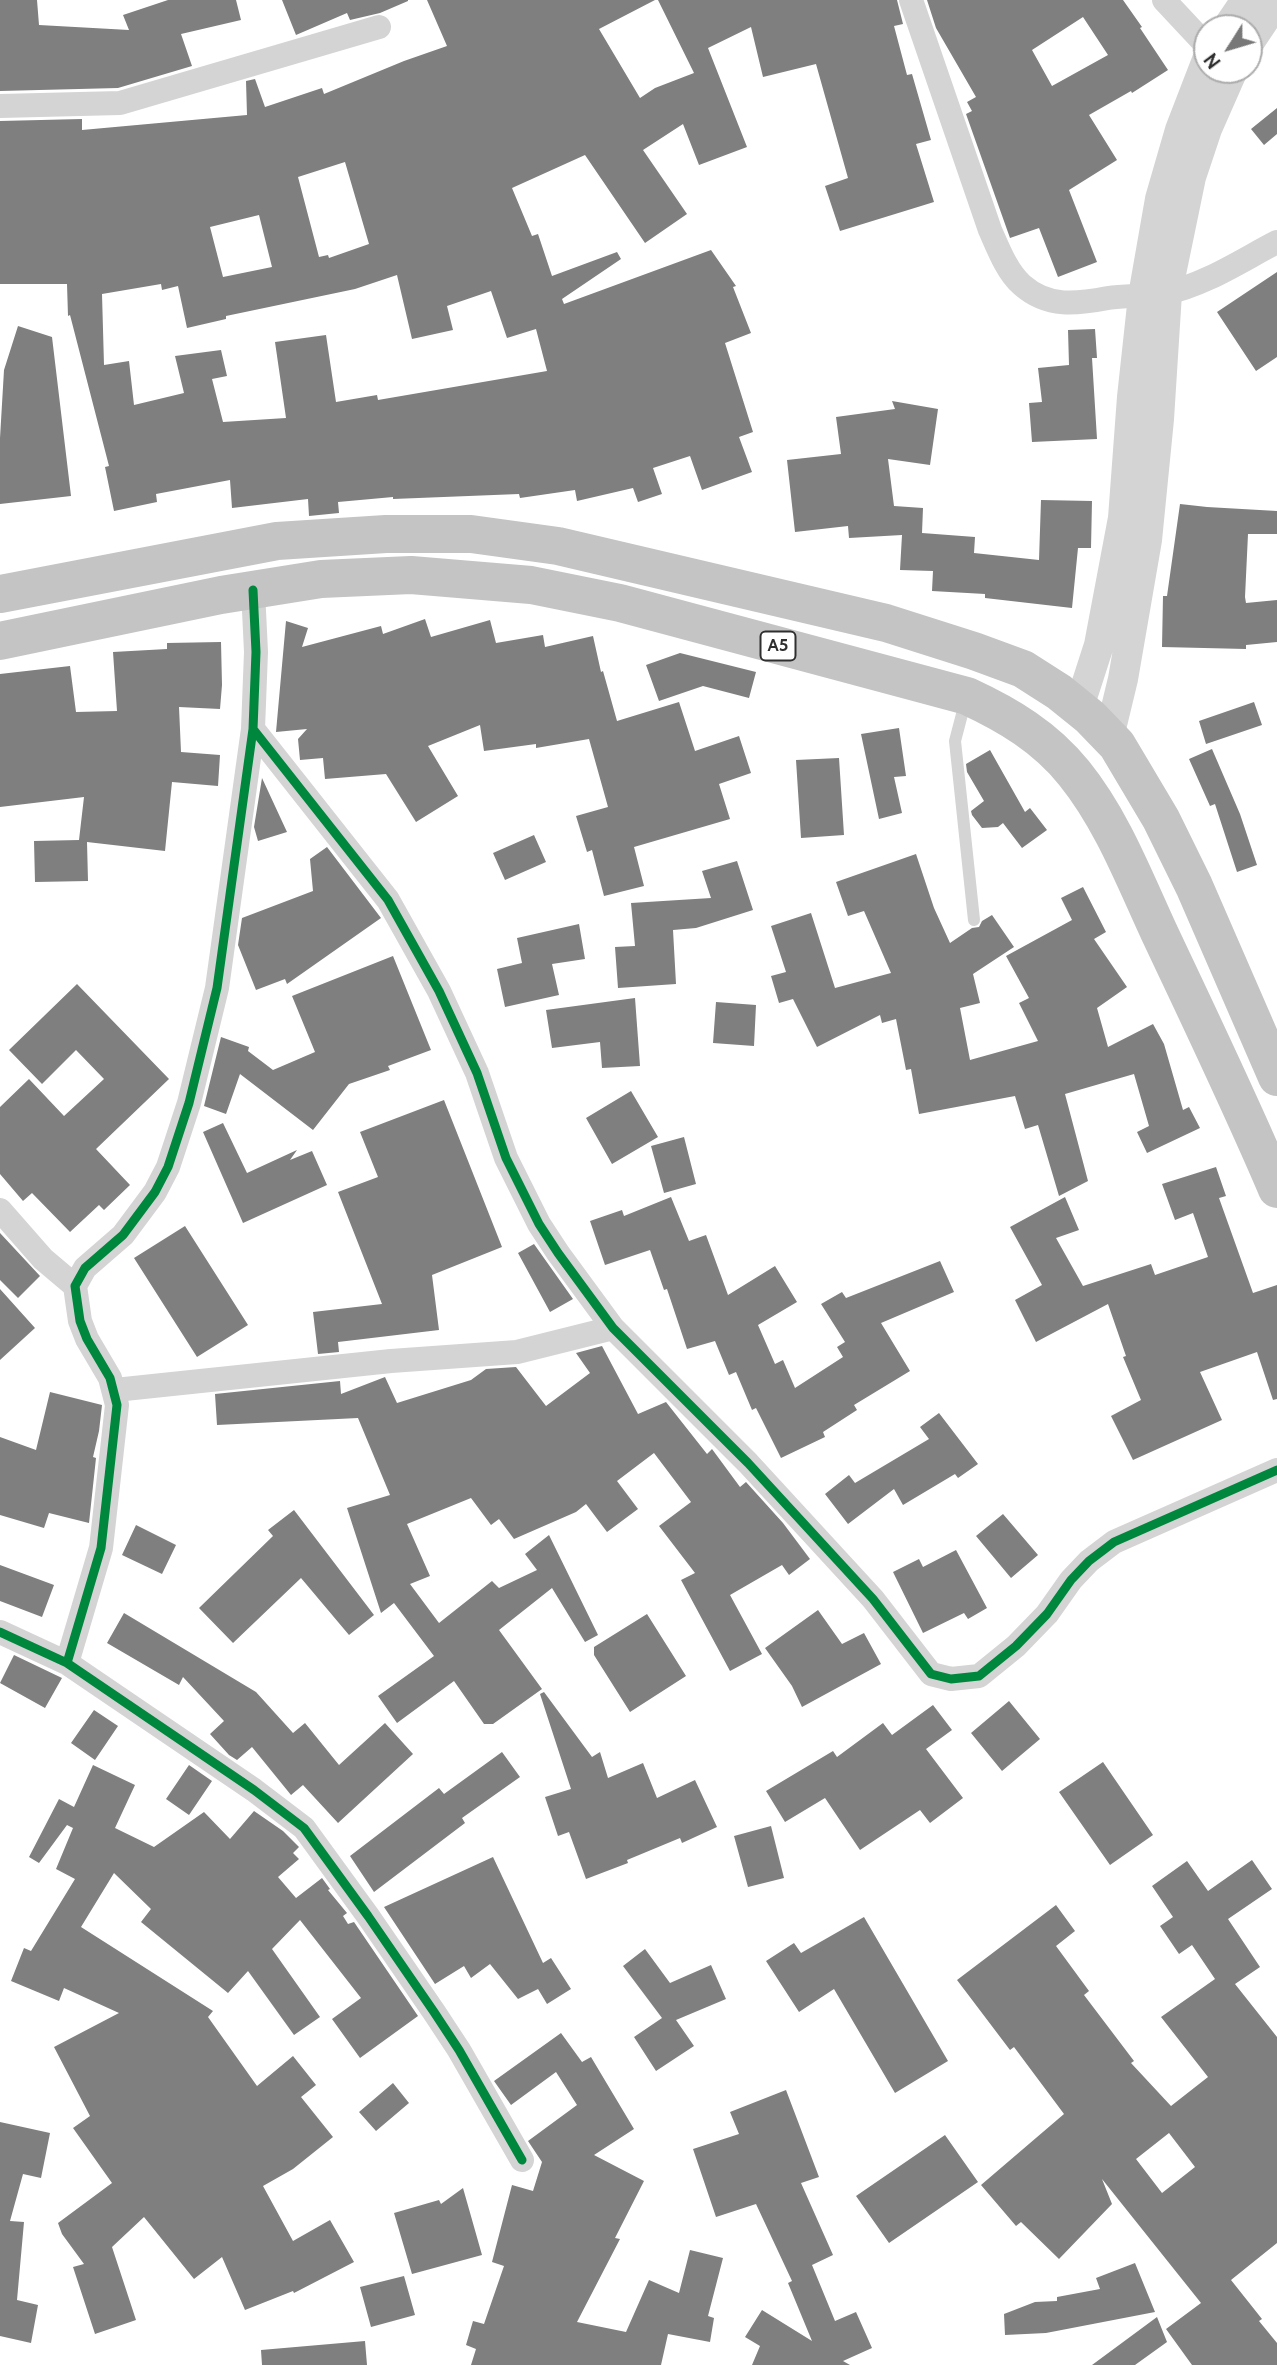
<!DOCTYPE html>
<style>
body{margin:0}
#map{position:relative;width:1277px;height:2365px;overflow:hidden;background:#fff;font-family:Cabin,sans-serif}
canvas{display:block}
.north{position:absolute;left:1193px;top:14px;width:70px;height:70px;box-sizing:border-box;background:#fff;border:2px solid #acacac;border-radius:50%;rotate:233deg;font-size:19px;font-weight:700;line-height:28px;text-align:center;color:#2f2f2f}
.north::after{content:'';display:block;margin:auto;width:24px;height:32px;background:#787878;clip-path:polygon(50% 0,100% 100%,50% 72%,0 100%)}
</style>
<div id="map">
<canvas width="1277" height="2365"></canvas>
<div class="north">N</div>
</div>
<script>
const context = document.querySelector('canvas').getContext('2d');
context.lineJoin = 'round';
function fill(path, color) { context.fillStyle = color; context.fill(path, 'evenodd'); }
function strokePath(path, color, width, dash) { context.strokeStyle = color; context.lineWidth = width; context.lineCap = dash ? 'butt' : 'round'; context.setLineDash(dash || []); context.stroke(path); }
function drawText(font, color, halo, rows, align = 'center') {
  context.font = font + ' Cabin,sans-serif'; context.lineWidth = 7; context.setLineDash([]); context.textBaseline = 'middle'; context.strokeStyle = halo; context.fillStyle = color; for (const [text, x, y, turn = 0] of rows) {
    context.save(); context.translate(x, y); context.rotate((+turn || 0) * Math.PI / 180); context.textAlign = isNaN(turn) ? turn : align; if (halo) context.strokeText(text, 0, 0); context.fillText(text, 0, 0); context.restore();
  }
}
const building = new Path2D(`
 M0,0h37l2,25 90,5 -6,-15 45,-15h68l5,20 -60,14 11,32 -74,22 -118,3z
 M282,0h126v1l-28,12 -30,7 -3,-7 -51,22z
 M427,0h228l-56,29 41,69 15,-10 39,-15 -36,-73h239l6,24 -9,2 13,49 5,-1 19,66 -15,4 18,58 -94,29 -15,-45 23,-8 -32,-114 -53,13 -12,-50 -43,21 39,99 -48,18 -16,-41 -40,26 44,64 -42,29 -60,-88 -73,33 20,48 6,-2 14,42 65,-24 4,7 -59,40 2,5 147,-54 25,36 -3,1 18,46 -26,10 28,89 -14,5 13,35 -50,18 -12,-34 -37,12 9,26 -24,8 -5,-14 -56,13 -2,-11 -55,8 -1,-4 -126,5v-2l-55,5 1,11 -30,3 -1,-17 -76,9 -2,-28 -74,14 1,8 -43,9 -9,-44 4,-1 -39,-151 -2,1 -1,-32h-67v-163l82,-2v11l165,-15 -1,-34 9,-2 10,28 57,-19 2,6 80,-33 43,-15zM345,162l24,82 -40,14 -1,-3 -9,2 -21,-80zM259,215l13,52 -49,10 -13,-50zM397,275l15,64 41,-9 -6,-24 44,-15 16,47 29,-9 11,42 -169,29 -1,-5 -41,7 -10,-67 -51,7 11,76 -63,4 -11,-43 15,-3 -6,-26 -46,6 9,37 -50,12 -5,-44 -25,4 -2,-71 59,-10 1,6 16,-4 9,42 39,-9v-3l129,-27z
 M927,0h196l19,27 -2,1 28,42 -36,23 -1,-2 -42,24 28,45 -48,30 28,72 -39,15 -19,-49 -29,10 -44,-124 6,-3 -5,-9 9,-5 -40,-69zM1083,17l25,38 -56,31 -20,-36z
 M1277,108v26l-13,11 -13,-16z
 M1277,272v85l-21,14 -39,-59z
 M18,326l34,11 19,159 -71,8v-66l4,-68z
 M1095,329l2,29h-5l5,81 -65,3 -3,-39 13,-1 -4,-34 31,-3 -1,-35z
 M892,401l46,8 -8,56 -42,-6 6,47 29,2 -1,25 53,4 -1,16 65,7 2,-60 51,1 -1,47h-13l-6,60 -87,-10v-4l-53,-3 1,-20 -33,-1 2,-35 -53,3 -1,-12 -53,6 -8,-72 54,-6 -5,-37 59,-8z
 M1180,504l27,3 70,4v23h-29l-3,63 1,6 31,-3v42l-31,3v4l-84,-2 1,-51h4z
 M425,619l6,18 59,-17 6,23 47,-8 2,12 48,-11 8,36 2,-1 14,50 62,-19 16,49 44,-15 12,37 -32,11 11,35 -96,28 10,39 -40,10 -12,-46 -5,2 -11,-36 32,-9 -19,-68 -53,9v-4l-52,7 -4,-26 -52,21 30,50 -42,26 -30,-48 -61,5 -2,-21 -23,2 -2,-21 9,-10 -31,3 10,-111 22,7 -6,19 79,-21 2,8z
 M221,642l1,43 -2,24 -41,-2 2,45 39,3 -2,31 -46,-4 -7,69 -78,-9 1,39 -53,1 -1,-41 45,-1 5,-43 -84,10v-133l70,-8 6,46 41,-1 -4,-59 54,-3v-6z
 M680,653l76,19 -7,26 -46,-12 -44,15 -13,-36z
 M1254,702l8,23 -56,19 -7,-23z
 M899,728l7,48 -12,1 8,36 -23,6 -18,-85z
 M1212,749l28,65 17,51 -20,7 -22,-68 -5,2 -21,-47z
 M990,750l35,62 5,-4 17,22 -25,18 -19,-25 -5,4 -16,1 -10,-13 -1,-4 13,-10 -17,-29 -1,-8z
 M839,758l5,77 -43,3 -5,-78z
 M262,778l25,54 -29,9 -4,-14z
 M534,835l12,27 -41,18 -12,-27z
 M327,847l54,71 -94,66 -2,-5 -29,11 -18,-45 4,-27 71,-27 -3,-32z
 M916,854l18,54 16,35 22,-15 7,-1 3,-6 10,-6 22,32 -41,27 7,29 -20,5 10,52 68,-19 -19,-38 10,-5 -23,-42 66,-36 -11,-22 22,-11 23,45 -12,7 33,48 -30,21 11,39 45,-23 11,20 19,66 6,-3 11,21 -53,25 -10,-21 12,-6 -15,-52 -69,20 23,87 -29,15 -21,-71 -13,4 -10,-33 -96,18 -8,-45 -5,1 -10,-51 -14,4 -2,-8 -63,32 -24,-48 -14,4 -8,-27 15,-4 -15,-46 40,-13 24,75 56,-15 -27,-62 -16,5 -12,-34z
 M737,861l16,49 -57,18 -23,2 3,54 -58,4 -3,-41 20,-1 -4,-43 80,-5 -9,-27z
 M579,924l6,35 -33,5 7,31 -54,12 -8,-38 25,-6 -5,-25z
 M393,956l38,94 -43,16 2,4 -41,14 -36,46 -73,-56 -14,40 -22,-8 17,-69 28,10 -1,4 25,19 42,-18 -23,-56z
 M77,984l92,95 -73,70 34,36 -26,25 -5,-5 -29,27 -38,-39 -9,8 -23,-27v-67l29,-28 35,37 40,-37 -28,-29 -34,34 -33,-34z
 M635,998l5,68 -38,2 -2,-26 -48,6 -6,-38z
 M716,1002l40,3 -2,41 -41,-3z
 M631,1091l27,46 -46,27 -26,-46z
 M444,1100l58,147 -70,28 7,55 -101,12 1,10 -21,2 -5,-42 69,-8 -44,-112 40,-15 -18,-45z
 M223,1123l24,50 50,-23 -7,10 22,-9 15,34 -84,38 -40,-91z
 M684,1137l12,47 -32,9 -13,-47z
 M1216,1167l10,29 -7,2 34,95 24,-8v114l-4,1 -16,-48 -57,20 22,48 -89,40 -22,-44 30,-16 -18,-43 3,-1 -18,-52 -72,38 -21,-42 27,-15 -32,-58 55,-30 14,33 -23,8 27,48 68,-22 4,11 53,-18 -15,-44 -18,7 -13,-36z
 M671,1197l18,44 17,-6 22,60 47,-29 22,36 -39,23 17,39 8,-4 12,28 48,-31 -6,-10 8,-5 -24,-38 21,-12 4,6 94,-37 14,31 -73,31 29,48 -56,34 3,5 -34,22 2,5 -44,21 -25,-50 -4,2 -16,-38 -7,3 -14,-34 -28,8 -20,-60 -3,1 -14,-40 -45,15 -15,-44 32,-11 2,6z
 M185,1226l63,99 -51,32 -63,-99z
 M0,1233l40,43 -22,22 -18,-18z
 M534,1244l39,55 -23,13 -32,-59z
 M0,1289l35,39 -35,32z
 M602,1346l36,68 28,-12 41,52 5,-5 28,38 6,-5 37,41 27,36 -21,16 -7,-10 -52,30 32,59 -32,17 -49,-91 14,-7 -36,-47 32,-24 -37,-49 -37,28 21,28 -31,23 -21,-28 -10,8 -62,27 -15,-20 -8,6 -20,-27 -64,26 23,52 -20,8 29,39 53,-42 7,7 38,-18 -12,-16 24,-19 49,100 -13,7 -33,-54 -53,42 43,59 -49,35h-9l-30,-43 -57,42 -19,-27 56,-40 -40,-53 -13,10 -34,-105 43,-13 -32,-77 -141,7 -2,-31 125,-13 1,13 44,-17 12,26 74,-23 15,-11 30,-2 30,39 44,-33 -14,-20z
 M50,1392l52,13 -3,26 -6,26 3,1 -7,65 -40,-10 -5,15 -44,-13v-78l36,13z
 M939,1413l39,51 -20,14 -3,-4 -52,31 -9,-16 -46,35 -23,-30 24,-19 6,8 74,-44 -9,-12z
 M294,1510l80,105 -25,20 -48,-57 -68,65 -34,-35 74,-72 -5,-6z
 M1003,1514l35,41 -27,23 -35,-42z
 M136,1525l40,20 -14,29 -40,-19z
 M956,1550l31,58 -19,11 -4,-6 -41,20 -30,-61 26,-13 4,8z
 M0,1565l54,20 -12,32 -42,-16z
 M818,1610l24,34 22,-11 17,31 -79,43 -10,-21 -27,-38z
 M124,1613l132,79 37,41 12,-10 34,42 46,-42 28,31 -75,69 -35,-38 -12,10 -39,-48 -15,13 -8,-5 -19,-21 14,-13 -41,-44 -4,8 -72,-42z
 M647,1614l39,62 -56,36 -36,-57v-8z
 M14,1655l48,23 -17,30 -45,-25z
 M544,1692l48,65 8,-5 8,26 35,-15 14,35 38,-18 22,47 -35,16 -2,-5 -53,22 1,3 -42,16 -17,-47 -11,4 -13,-39 26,-8 -31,-95z
 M1009,1701l31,38 -38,32 -31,-38z
 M933,1705l19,25 -26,19 37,49 -33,25 -10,-13 -60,40 -35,-52 -40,24 -19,-31 67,-40 4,6 46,-34 9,12z
 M94,1710l24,16 -23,34 -24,-17z
 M502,1752l18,25 -58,41 3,5 -91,69 -24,-36 89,-68 5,6z
 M1103,1762l50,73 -43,30 -51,-73z
 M93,1765l42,20 -20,43 39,19 50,-35 26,27 24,-28 29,20 16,16 -6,6 6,6 -21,18 18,21 26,-20 8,11 -2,1 19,23 -4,3 5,8 6,-2 64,94 -58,42 -28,-39 29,-21 -61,-78 -28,29 48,68 -26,18 -46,-64 -20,22 -87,-71 10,-13 -37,-36 -33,54 132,84 -5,6 49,69 36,-30 23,29 -15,12 32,40 -40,32 -30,17 30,55 37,-21 24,42 -60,31 -1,-2 -48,19 -23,-53 -28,22 -50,-62 -32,30 24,73 -41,14 -22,-67 11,-3 -22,-30 -4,-11 54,-40 -39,-55 17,-12 -36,-69 65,-34 -55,-25 -5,13 -48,-20 13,-33 7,3 44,-72 -19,-10 17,-41 -6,-3 -28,38 -10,-6 30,-58 15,8z
 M189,1765l23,16 -23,34 -23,-16z
 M771,1826l13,52 -36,9 -14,-51z
 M493,1857l50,106 8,-5 20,31 -24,15 -9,-15 -20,10 -28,-35 -19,14 -7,-12 -29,18 -51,-77z
 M1252,1860l20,29 -44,30 32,48 -25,17 42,53v206l-46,37 31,39 -3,2 18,22v22h-85l-26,-36 35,-26 -99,-124 10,25 -53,55 -38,-37 -5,4 -35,-41 83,-71 -50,-67 -4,3 -53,-70 99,-75 19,26 -19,15 33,45 -5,4 50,66 -3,2 40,43 37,-29 -47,-60 54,-38 -23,-34 -13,9 -19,-28 13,-9 -21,-31 35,-25 21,30zM1169,2133l26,34 -33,26 -26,-34z
 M864,1917l84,144 -53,32 -61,-104 -35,23 -33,-51 28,-18 7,10z
 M645,1949l25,34 41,-18 15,34 -50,21 18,26 -38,25 -22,-34 28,-19 -39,-52z
 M561,2033l21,29 9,-5 43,72 -40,26 50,26 -29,57 5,1 -43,83 49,10 23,-52 30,13 11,-43 33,8 -15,58 6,2 -4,24 -42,-8 -7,31h-190l5,-16 -10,-4 7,-24 11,3 20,-58 -12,-4 20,-77 21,6 9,-29 -14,-21 49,-36 -21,-33 -45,33 -17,-24z
 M393,2083l16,20 -33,28 -17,-19z
 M786,2090l33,87 -18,6 32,72 -21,10 23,56 21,-9 16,36 -29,13 7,4h-98l8,-19 -15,-9 17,-27 50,31 -24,-58 4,-2 -36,-77 -40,13 -23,-68 46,-15 -9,-22z
 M0,2122l50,11 -9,45 -18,-4 -13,47 14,1 -7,78 21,5 -7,38 -31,-7z
 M945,2135l33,47 -89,61 -33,-47z
 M463,2188l19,67 -70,19 -18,-61 45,-13 2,4z
 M1135,2263l20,49 -109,21 -41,2 -1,-21 31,-12 22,-1v-4l43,-8 -4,-11z
 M404,2276l11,39 -44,12 -11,-40z
 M1157,2317l10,25 -32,23h-43z
 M365,2341l2,24h-105l-1,-15z`);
const service = new Path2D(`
 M966,699l-11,42 19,179`);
const minor = new Path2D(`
 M911,0l79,230c8,18 17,42 32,55 26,23 55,19 86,13 19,-3 39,-1 58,-5 39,-8 76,-33 111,-51
 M1164,0l43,46
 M0,106l120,-3 259,-76
 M253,729l135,171 51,91 38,82 29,85 33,66 19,29 55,75 135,135 125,136 58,75 20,5 28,-3 37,-30 31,-32 24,-34 18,-19 25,-19 163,-72
 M0,1210l43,49 32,27
 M115,1390l276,-29 126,-9 96,-24
 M0,1632l67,31 187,127 50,38 64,88 66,96 25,38 63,110
 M67,1663l34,-115 16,-143 -7,-27 -23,-39 -7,-18 -5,-35 10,-18 38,-33 32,-43 13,-25 21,-64 28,-115 36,-259 3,-77 -3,-62`);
const tertiary = new Path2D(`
 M1227,28l19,-28
 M1249,43l28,-42
 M1079,707l20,-62 24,-127 9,-121 11,-101 17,-97 20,-69 27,-70
 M1109,737l14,-58 24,-139 12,-121 8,-126 24,-116 16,-48 26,-59`);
const trunk = new Path2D(`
 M0,594l277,-53 109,-7h85l87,12 328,77 88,28 49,18 36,23 31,25 27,28 44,74 33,67 83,191
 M0,641l221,-46 100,-16 90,-4 120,10 89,18 347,93c41,19 78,41 107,77 38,47 60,105 85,159 40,85 81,170 118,257`);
const cycleway = new Path2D(`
 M253,729l135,171 51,91 38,82 29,85 33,66 19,29 55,75 135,135 125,136 58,75 20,5 28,-3 37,-30 31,-32 24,-34 18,-19 25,-19 163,-72
 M0,1632l67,31 187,127 50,38 64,88 66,96 25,38 63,110
 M67,1663l34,-115 16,-143 -7,-27 -23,-39 -7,-18 -5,-35 10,-18 38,-33 32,-43 13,-25 21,-64 28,-115 36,-259 3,-77 -3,-62`);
const shields = [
 [778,646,35]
];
const shieldNames = [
 ["A5",778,646]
];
fill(building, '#7f7f7f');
strokePath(service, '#d4d4d4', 12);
strokePath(minor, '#d4d4d4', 24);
strokePath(tertiary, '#d4d4d4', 30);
strokePath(trunk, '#c4c4c4', 38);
strokePath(cycleway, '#00873e', 9);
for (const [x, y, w] of shields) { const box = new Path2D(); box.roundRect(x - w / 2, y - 14.5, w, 29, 5); context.fillStyle = '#fff'; context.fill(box); strokePath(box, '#2f2f2f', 2); }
drawText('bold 18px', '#2f2f2f', null, shieldNames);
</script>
